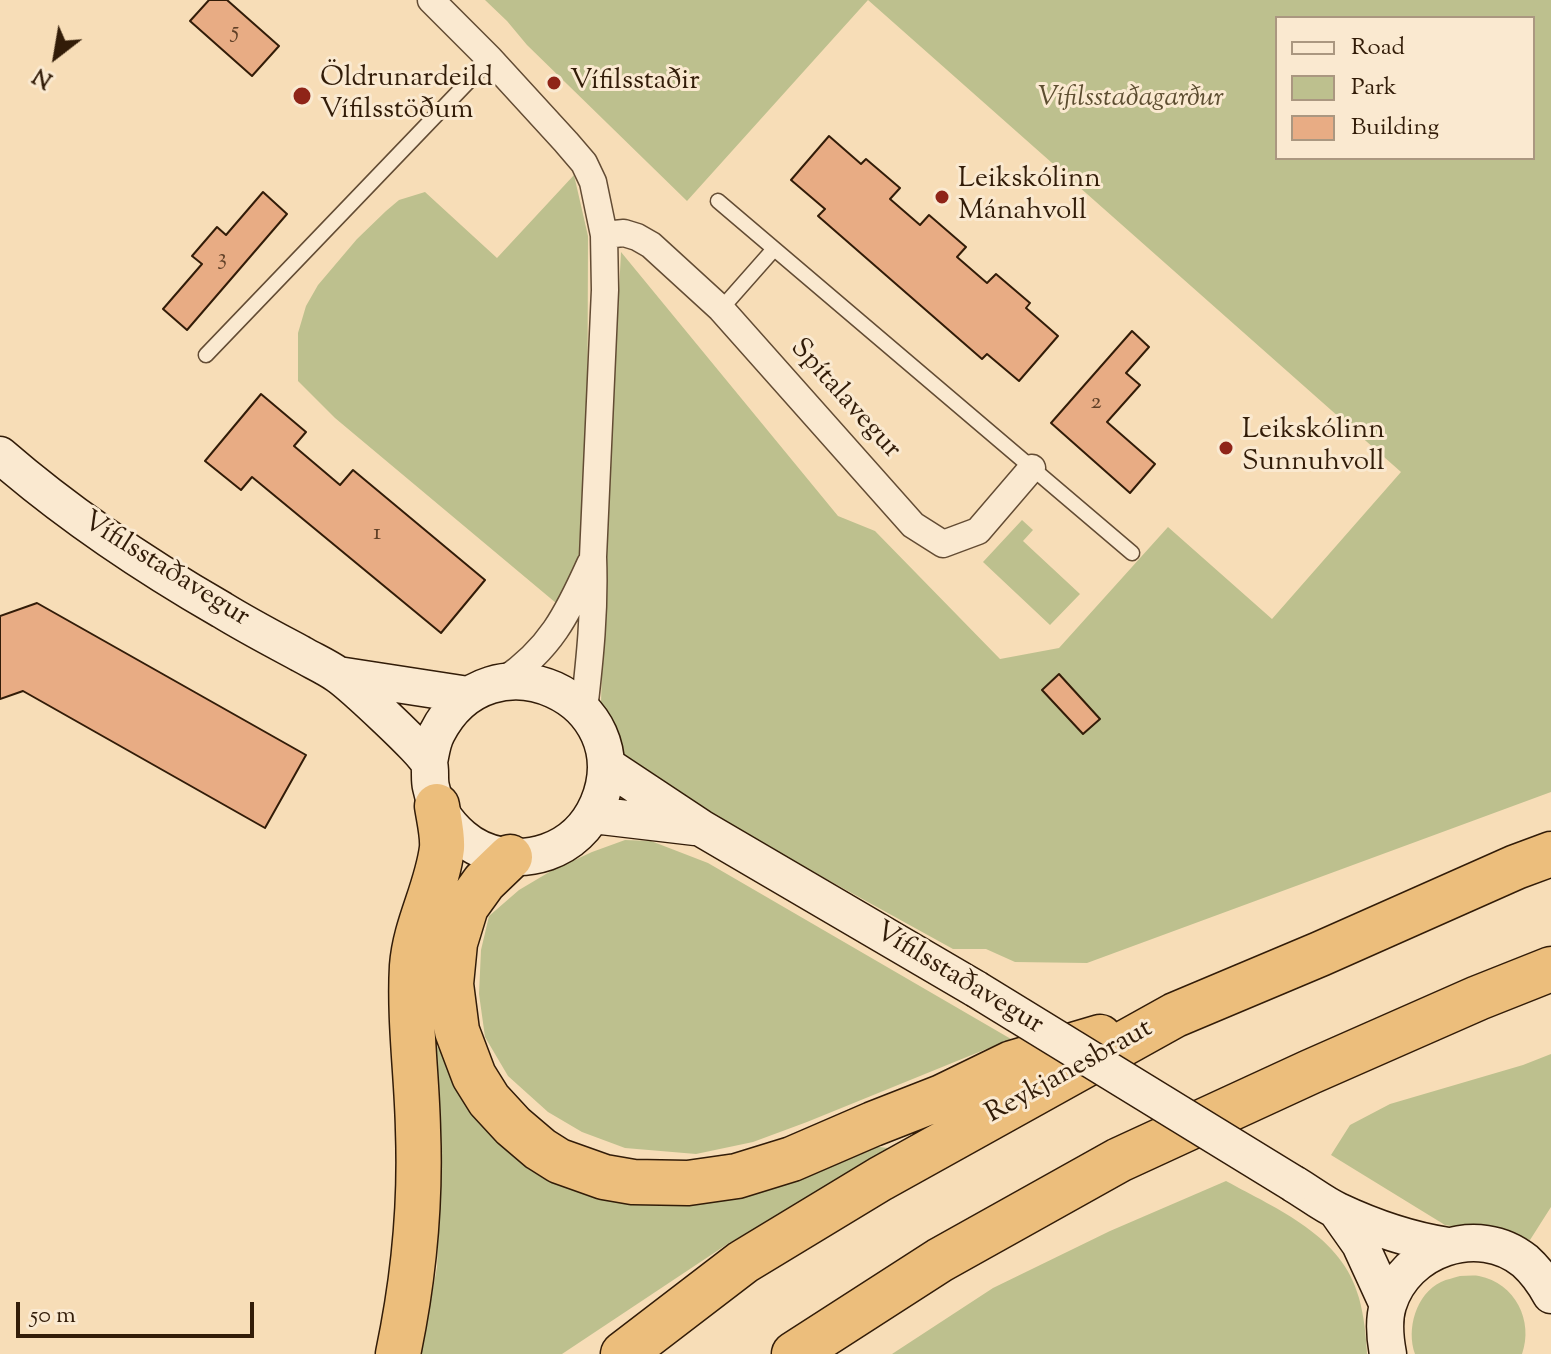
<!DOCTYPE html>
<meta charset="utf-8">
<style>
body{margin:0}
#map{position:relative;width:1551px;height:1354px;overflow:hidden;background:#f7ddb7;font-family:"Sorts Mill Goudy",serif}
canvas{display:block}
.legend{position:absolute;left:1275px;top:16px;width:260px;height:144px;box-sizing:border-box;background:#fae9d0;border:2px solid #aa9780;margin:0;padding:10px 14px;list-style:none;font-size:24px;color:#321c08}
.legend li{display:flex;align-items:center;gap:16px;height:40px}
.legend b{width:40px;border:2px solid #aa9780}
.north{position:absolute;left:16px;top:16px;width:80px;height:80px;-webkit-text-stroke:6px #fae9d0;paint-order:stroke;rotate:211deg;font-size:22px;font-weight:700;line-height:32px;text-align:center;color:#321c08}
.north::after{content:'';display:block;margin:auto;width:28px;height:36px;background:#321c08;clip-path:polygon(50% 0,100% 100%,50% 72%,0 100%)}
.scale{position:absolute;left:16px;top:1302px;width:238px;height:36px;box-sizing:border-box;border:4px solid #321c08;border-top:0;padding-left:10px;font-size:24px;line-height:28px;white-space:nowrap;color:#321c08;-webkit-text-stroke:6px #fae9d0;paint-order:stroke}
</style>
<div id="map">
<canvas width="1551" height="1354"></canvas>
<ul class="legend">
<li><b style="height:10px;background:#fae9d0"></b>Road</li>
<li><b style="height:22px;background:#bdc08e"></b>Park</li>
<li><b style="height:22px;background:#e8ac84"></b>Building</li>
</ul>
<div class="north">N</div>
<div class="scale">50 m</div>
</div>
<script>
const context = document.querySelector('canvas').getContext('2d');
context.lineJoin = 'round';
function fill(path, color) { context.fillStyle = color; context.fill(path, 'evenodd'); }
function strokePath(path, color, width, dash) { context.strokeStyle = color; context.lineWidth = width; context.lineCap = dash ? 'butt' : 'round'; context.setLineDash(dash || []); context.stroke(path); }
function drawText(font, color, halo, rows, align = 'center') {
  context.font = font + ' "Sorts Mill Goudy",serif'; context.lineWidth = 6; context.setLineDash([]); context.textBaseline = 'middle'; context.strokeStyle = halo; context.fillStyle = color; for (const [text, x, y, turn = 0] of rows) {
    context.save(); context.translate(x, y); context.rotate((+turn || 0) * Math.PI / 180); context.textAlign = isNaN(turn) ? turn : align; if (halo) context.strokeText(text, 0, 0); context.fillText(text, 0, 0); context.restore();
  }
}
const green = new Path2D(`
 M485,0h1066v792l-464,171 -72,-1 -29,-13h-33l-192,-106 -117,-70 -20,-16 -23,-55 5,-157 15,-293 217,264 37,15 125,128 59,-11 109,-121 104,92 129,-147 -533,-472 -181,201 -160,-156 -20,-24zM1277,18h256v140h-256z
 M574,175l14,61 -1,298 -9,48 -16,26 -227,-190 -37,-37v-48l8,-27 12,-21 39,-46 29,-28 13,-11 26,-8 72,66z
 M1022,520l11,10 -10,11 57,53 -30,31 -67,-63z
 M625,840l26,1 57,22 303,176 -204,83 -54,20 -57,12 -71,-6 -43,-16 -34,-20 -40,-36 -23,-39 -6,-43 2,-44 8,-34 30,-26 32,-19 41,-19z
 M433,1039l42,74 73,64 322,-31 27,3 -168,94 -167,111h-141l16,-87 5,-116z
 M1551,1054v153l-21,33 -85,-15 -114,-70 19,-30 40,-21 133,-39z
 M1226,1181c51,28 117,55 133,117 5,18 7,37 8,56h-475l101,-66 117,-57z
 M1460,1276c6,0 13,-1 19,0 36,7 55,45 43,78h-107c-9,-25 1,-60 26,-72 6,-3 13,-4 19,-6z`);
const building = new Path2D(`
 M209,0h18l52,46 -27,30 -62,-55z
 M829,136l32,28 5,-5 34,29 -10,11 30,26 9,-10 37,32 -9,10 30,26 9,-9 34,29 -4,5 32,28 -39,45 -32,-27 -5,5 -164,-143 7,-7 -34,-29z
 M263,192l24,22 -100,116 -24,-21 39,-45 -10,-8 25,-29 9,8z
 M1132,331l17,16 -23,26 14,12 -33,37 48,42 -25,29 -79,-70z
 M261,394l45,38 -12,14 46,39 13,-15 132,110 -44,53 -189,-156 -11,13 -36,-29z
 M37,603l269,152 -41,73 -242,-137 -23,8v-83z
 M1059,674l41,45 -17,15 -41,-44z`);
const lane = new Path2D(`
 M718,201l414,352
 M721,309l53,-60
 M206,355l284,-296`);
const street = new Path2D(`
 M431,0l59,59 76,83 18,21 9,19 11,53 1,55 -12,267c2,53 -3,101 -9,153
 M604,235l20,-2 13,4 14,8 70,64 192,216 30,19 35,-13 54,-63
 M503,681c47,-32 64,-66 87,-117`);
const secondary = new Path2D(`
 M0,455c68,59 144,110 222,155 26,16 53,30 79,44 12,7 26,13 37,21 13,9 87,77 91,88 2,7 0,16 2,24 4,20 15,36 31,50 23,20 56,25 85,15 23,-8 41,-25 51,-48 44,-105 -108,-176 -161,-71 -5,9 -6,20 -8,29
 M338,675l130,20
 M606,765l95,63 275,161
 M593,815l102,12
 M1294,1184c15,9 29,20 44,27 36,17 71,29 110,35
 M1336,1210l24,34 28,61
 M1388,1354c-3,-16 -5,-33 0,-49 17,-56 90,-82 137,-44 11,10 19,21 26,34`);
const highway = new Path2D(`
 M510,857l-26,25 -18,25 -11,36 -4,41 6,47 17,45 15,24 24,26 27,23 19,12 45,16 29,5 55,1 49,-7 55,-17 81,-35 69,-27 70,-34 88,-26
 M398,1354c16,-76 23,-146 20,-224 -1,-54 -9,-109 -6,-164 3,-41 25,-77 30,-118 1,-13 -3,-29 -5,-42
 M623,1354l120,-92 137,-83 295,-164 145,-61 196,-87 35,-13
 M794,1354l146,-94 179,-100 191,-88 168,-74 73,-29`);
const secondaryBridge = new Path2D(`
 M976,989l318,195`);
const markers = [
 [554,83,8,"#8f2418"],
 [302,96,10,"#8f2418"],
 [942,197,8,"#8f2418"],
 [1226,448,8,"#8f2418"]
];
const numberNames = [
 ["5",235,33],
 ["3",222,260],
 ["2",1096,404],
 ["1",377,535]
];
const poiNames = [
 ["Öldrunardeild",320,80],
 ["Vífilsstöðum",320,112],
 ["Vífilsstaðir",570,83],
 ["Leikskólinn",958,181],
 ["Mánahvoll",958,213],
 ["Leikskólinn",1242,432],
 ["Sunnuhvoll",1242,464]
];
const parkNames = [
 ["Vífilsstaðagarður",1131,100]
];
const streetNames = [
 ["Spítalavegur",844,400,48],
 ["Vífilsstaðavegur",165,571,32],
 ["Vífilsstaðavegur",958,980,31],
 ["Reykjanesbraut",1070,1073,-29]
];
fill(green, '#bdc08e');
fill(building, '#e8ac84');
strokePath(building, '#321c08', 2);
strokePath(lane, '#634c34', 17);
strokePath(street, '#634c34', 29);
strokePath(secondary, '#321c08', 39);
strokePath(highway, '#321c08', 47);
strokePath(lane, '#fae9d0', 14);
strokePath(street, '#fae9d0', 26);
strokePath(secondary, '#fae9d0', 36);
strokePath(highway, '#ecbe7c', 44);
strokePath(secondaryBridge, '#321c08', 39, []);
strokePath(secondaryBridge, '#fae9d0', 36);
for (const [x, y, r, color] of markers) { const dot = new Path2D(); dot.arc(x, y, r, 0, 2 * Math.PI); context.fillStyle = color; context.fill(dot); strokePath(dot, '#fae9d0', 3); }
drawText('24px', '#604027', null, numberNames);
drawText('28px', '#321c08', '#fae9d0', poiNames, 'left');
drawText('italic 28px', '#5c4d30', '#fae9d0', parkNames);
drawText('28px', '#321c08', '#fae9d0', streetNames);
</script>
